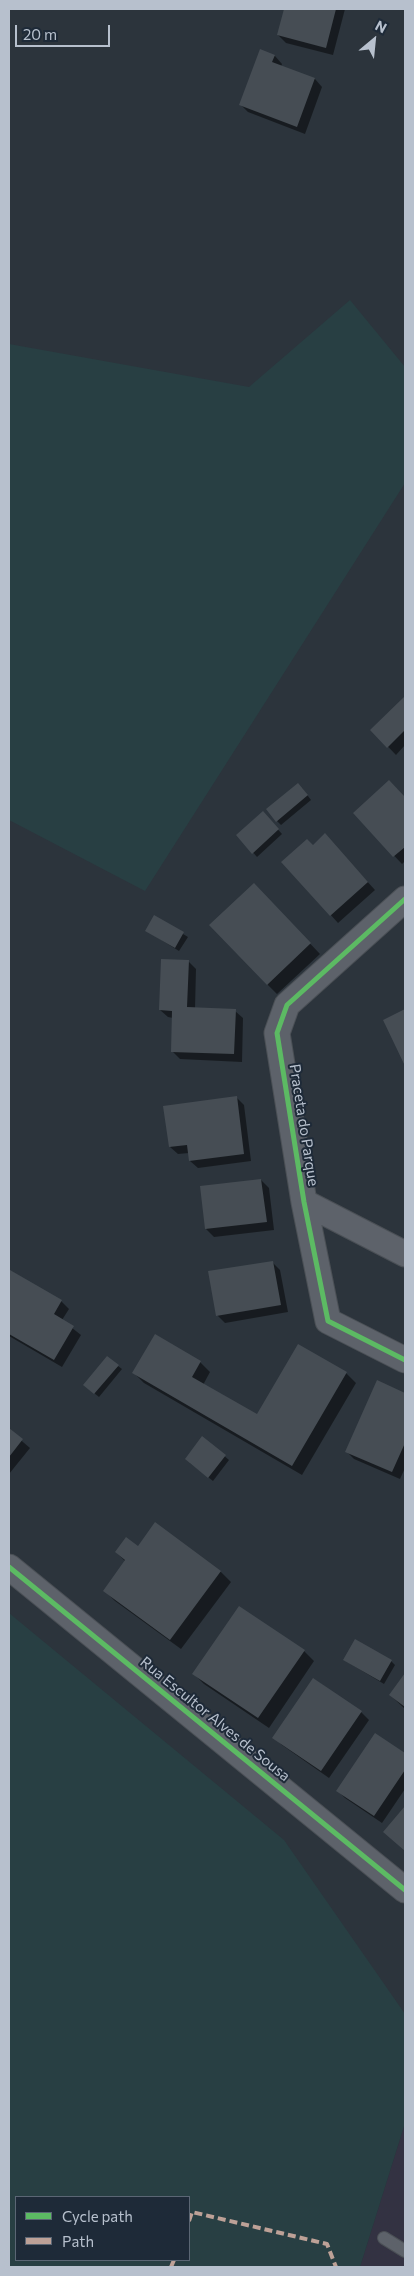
<!DOCTYPE html>
<style>
body{margin:0}
#map{position:relative;width:414px;height:2276px;overflow:hidden;background:#2c343c;font-family:Commissioner,sans-serif}
canvas{display:block}
.frame{position:absolute;inset:0;border:10px solid #b7c0cd;pointer-events:none}
.legend{position:absolute;left:15px;top:2196px;width:175px;height:65px;box-sizing:border-box;background:#1e2a38;border:1px solid #5b6674;margin:0;padding:6px 9px;list-style:none;font-size:15px;color:#b7c0cd}
.legend li{display:flex;align-items:center;gap:10px;height:25px}
.legend b{width:25px;border:1px solid #5b6674}
.north{position:absolute;left:349px;top:15px;width:50px;height:50px;-webkit-text-stroke:4px #1e2a38;paint-order:stroke;rotate:28deg;font-size:14px;font-weight:700;line-height:20px;text-align:center;color:#b7c0cd}
.north::after{content:'';display:block;margin:auto;width:18px;height:22px;background:#b7c0cd;clip-path:polygon(50% 0,100% 100%,50% 72%,0 100%)}
.scale{position:absolute;left:15px;top:25px;width:95px;height:22px;box-sizing:border-box;border:2px solid #b7c0cd;border-top:0;padding-left:6px;font-size:15px;line-height:18px;white-space:nowrap;color:#b7c0cd;-webkit-text-stroke:4px #1e2a38;paint-order:stroke}
</style>
<div id="map">
<canvas width="414" height="2276"></canvas>
<div class="frame"></div>
<ul class="legend">
<li><b style="height:6px;background:#5cba63"></b>Cycle path</li>
<li><b style="height:6px;background:#bda197"></b>Path</li>
</ul>
<div class="north">N</div>
<div class="scale">20 m</div>
</div>
<script>
const context = document.querySelector('canvas').getContext('2d');
context.lineJoin = 'round';
function fill(path, color) { context.fillStyle = color; context.fill(path, 'evenodd'); }
function strokePath(path, color, width, dash) { context.strokeStyle = color; context.lineWidth = width; context.lineCap = dash ? 'butt' : 'round'; context.setLineDash(dash || []); context.stroke(path); }
function drawText(font, color, halo, rows, align = 'center') {
  context.font = font + ' Commissioner,sans-serif'; context.lineWidth = 4; context.setLineDash([]); context.textBaseline = 'middle'; context.strokeStyle = halo; context.fillStyle = color; for (const [text, x, y, turn = 0] of rows) {
    context.save(); context.translate(x, y); context.rotate((+turn || 0) * Math.PI / 180); context.textAlign = isNaN(turn) ? turn : align; if (halo) context.strokeText(text, 0, 0); context.fillText(text, 0, 0); context.restore();
  }
}
const medical = new Path2D(`
 M405,2123v144h-45z`);
const green = new Path2D(`
 M350,300l55,67v116l-260,408 -136,-71v-476l240,43z
 M9,1613l275,227 121,174v109l-45,144h-351zM16,2197h173v63h-173z`);
const shadow = new Path2D(`
 M285,9h60l-12,46 -47,-12 -8,-8z
 M261,51l14,5 7,8 -1,3 34,12 7,8 -17,47 -57,-22 -7,-7z
 M405,698v47l-9,10 -24,-25z
 M302,788l9,12 -30,25 -4,-4z
 M397,789l8,9v63l-3,3 -48,-51z
 M263,813l19,21 -25,23 -19,-22z
 M332,843l43,47 -37,33 -55,-61 30,-16z
 M264,895l56,59 -43,40 -10,-10z
 M155,917l33,20 -9,14 -32,-20z
 M188,961l8,8 -1,40 40,2 8,7 -1,44 -62,-3 -8,-8 1,-33 -5,-1 -8,-7z
 M405,1010v54l-21,-44z
 M236,1097l8,8 7,56 -53,7 -8,-7 -1,-8 -11,1 -8,-7z
 M261,1180l8,8 5,42 -60,7 -8,-8z
 M272,1262l8,8 8,42 -63,11 -8,-8z
 M11,1271l50,30 8,8 -7,11 19,15 -19,32 -53,-31v-61z
 M200,1362l10,10 -7,13 55,31 88,-43 10,10 -54,92 -158,-92 -10,-10z
 M118,1366l4,3 -23,28 -10,-8z
 M378,1382l27,12v74l-5,11 -46,-20 -8,-8z
 M9,1430l21,18 -21,26z
 M203,1438l26,22 -16,21 -23,-18z
 M138,1548l82,23 11,11 -50,67 -66,-48 -10,-10 21,-29 -10,-10z
 M304,1651l10,10 -45,67 -65,-44 -10,-10z
 M344,1660l47,1 4,4 -11,19z
 M405,1675v34l-15,-14z
 M314,1679l47,33 8,8 -40,58 -47,-33 -8,-7z
 M375,1735l30,20v34l-23,34 -37,-25 -7,-7z`);
const building = new Path2D(`
 M284,9h52l-10,39 -49,-13z
 M260,49l15,6 -3,7 43,16 -18,49 -58,-22z
 M405,696v34l-18,18 -17,-18z
 M389,780l16,17v50l-12,10 -40,-44z
 M298,783l10,12 -32,27 -10,-13z
 M263,811l16,18 -27,25 -16,-19z
 M325,833l43,49 -38,34 -49,-54 26,-23 6,6z
 M254,883l57,60 -44,42 -58,-60z
 M154,915l30,17 -9,16 -30,-17z
 M161,959l28,1 -2,47 49,2 -2,45 -63,-2 1,-41 -13,-1z
 M405,1009v57l-22,-46z
 M237,1096l7,58 -55,7 -2,-16 -18,2 -6,-41z
 M261,1179l6,43 -62,7 -5,-43z
 M273,1261l8,44 -65,11 -8,-45z
 M10,1270l52,30 -8,14 20,12 -20,34 -45,-26z
 M155,1334l46,27 -9,16 65,37 41,-70 49,28 -55,94 -160,-93z
 M107,1356l12,9 -25,29 -11,-9z
 M377,1380l28,13v50l-13,29 -47,-20z
 M9,1428l14,11 -14,18z
 M202,1436l24,19 -18,23 -23,-19z
 M155,1522l66,49 -51,69 -67,-49 22,-31 -10,-8 11,-15 12,9z
 M239,1606l66,44 -47,68 -66,-44z
 M355,1639l37,21 -12,21 -37,-21z
 M405,1673v34l-16,-12z
 M313,1678l49,33 -41,60 -49,-33z
 M375,1733l30,20v17l-31,46 -38,-25z
 M405,1806v45l-22,-19z`);
const service = new Path2D(`
 M384,2238l21,13`);
const minor = new Path2D(`
 M405,899l-118,106 -10,28 27,169 24,119 77,39
 M304,1202l101,52
 M9,1567l396,323`);
const quiet = new Path2D(`
 M189,2221l3,-9 135,32 9,23
 M171,2267l3,-7`);
const cycleway = new Path2D(`
 M405,899l-118,106 -10,28 27,169 24,119 77,39
 M9,1567l396,323`);
const streetNames = [
 ["Praceta do Parque",304,1125,81],
 ["Rua Escultor Alves de Sousa",215,1719,39]
];
fill(medical, '#333242');
fill(green, '#283f43');
fill(shadow, '#0007');
fill(building, '#464d54');
strokePath(service, '#4b5056', 14);
strokePath(minor, '#4b5056', 27);
strokePath(service, '#5d626a', 12);
strokePath(minor, '#5d626a', 25);
strokePath(quiet, '#bda197', 4, [8, 4]);
strokePath(cycleway, '#5cba63', 5);
drawText('15px', '#b7c0cd', '#1e2a38', streetNames);
</script>
